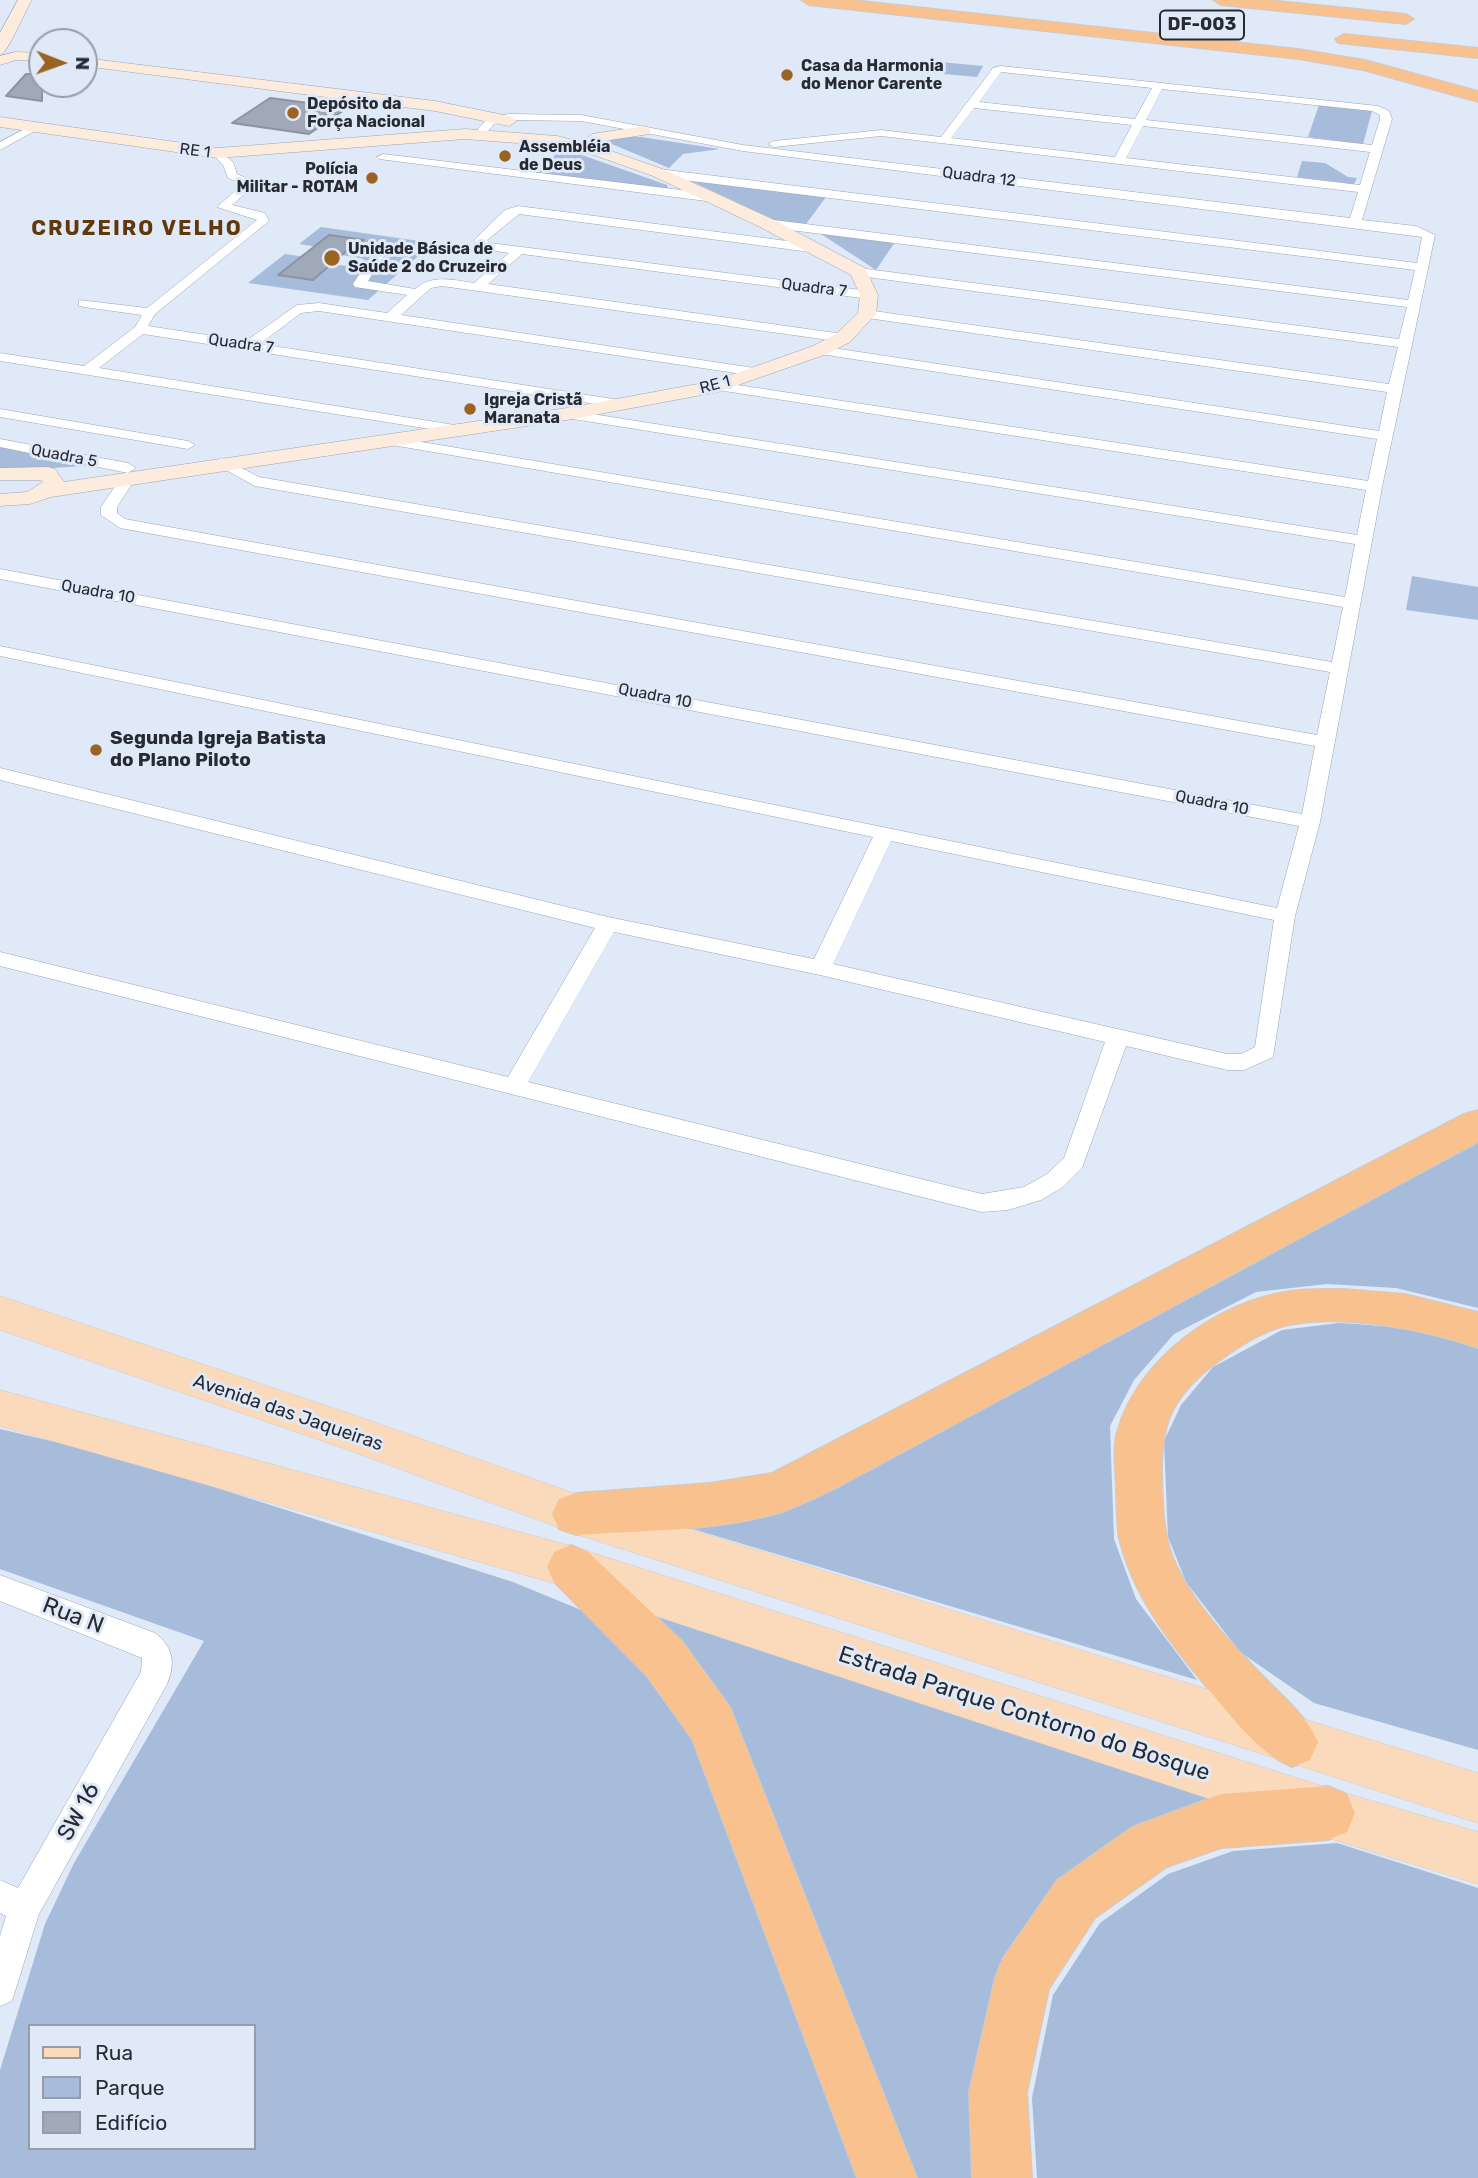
<!DOCTYPE html>
<meta charset="utf-8">
<style>
body{margin:0}
#map{position:relative;width:1478px;height:2178px;overflow:hidden;background:#dfe9f8;font-family:Rubik,sans-serif}
canvas{display:block}
.legend{position:absolute;left:28px;top:2024px;width:228px;height:126px;box-sizing:border-box;background:#dfe9f8;border:2px solid #959da8;margin:0;padding:9px 12px;list-style:none;font-size:21px;color:#272b31}
.legend li{display:flex;align-items:center;gap:14px;height:35px}
.legend b{width:35px;border:2px solid #959da8}
.north{position:absolute;left:28px;top:28px;width:70px;height:70px;box-sizing:border-box;background:#dfe9f8;border:2px solid #959da8;border-radius:50%;rotate:91deg;font-size:19px;font-weight:700;line-height:28px;text-align:center;color:#272b31}
.north::after{content:'';display:block;margin:auto;width:24px;height:32px;background:#9c6221;clip-path:polygon(50% 0,100% 100%,50% 72%,0 100%)}
</style>
<div id="map">
<canvas width="1478" height="2178"></canvas>
<ul class="legend">
<li><b style="height:9px;background:#fbdabb"></b>Rua</li>
<li><b style="height:19px;background:#a7bbdb"></b>Parque</li>
<li><b style="height:19px;background:#a0a9b8"></b>Edifício</li>
</ul>
<div class="north">N</div>
</div>
<script>
const context = document.querySelector('canvas').getContext('2d');
context.lineJoin = 'round';
function fill(path, color) { context.fillStyle = color; context.fill(path, 'evenodd'); }
function strokePath(path, color, width, dash) { context.strokeStyle = color; context.lineWidth = width; context.lineCap = dash ? 'butt' : 'round'; context.setLineDash(dash || []); context.stroke(path); }
function drawText(font, color, halo, rows, align = 'center') {
  context.font = font + ' Rubik,sans-serif'; context.lineWidth = 6; context.setLineDash([]); context.textBaseline = 'middle'; context.strokeStyle = halo; context.fillStyle = color; for (const [text, x, y, turn = 0] of rows) {
    context.save(); context.translate(x, y); context.rotate((+turn || 0) * Math.PI / 180); context.textAlign = isNaN(turn) ? turn : align; if (halo) context.strokeText(text, 0, 0); context.fillText(text, 0, 0); context.restore();
  }
}
const green = new Path2D(`
 M929,61l54,5 -6,11 -56,-5z
 M1319,105l53,6 -9,33 -55,-7z
 M617,137h24l79,12 -37,5 -14,14 -62,-26z
 M562,148l105,37 2,5 -132,-16z
 M1302,161l23,2 23,14 9,1 -3,6 -57,-7z
 M691,181l135,16 -20,27 -29,-3z
 M321,227l112,16 -65,57 -120,-17 37,-29 21,3 9,21 17,-14 22,3 10,-8 -22,-4 18,-16 -28,-4 -14,12 -19,-3z
 M818,232l77,10 -19,28z
 M0,447l103,18 -103,6z
 M1412,576l66,11v33l-72,-10z
 M1478,1139v169l-82,-20 -69,-4 -71,8 -82,42 -40,46 -24,46 4,113 22,60 61,81 -511,-153z
 M1339,1323c46,3 97,5 139,26v401l-164,-47 -74,-51 -54,-70 -18,-45 -4,-96 17,-36 32,-38 69,-37z
 M0,1429l119,28 394,125 68,28 28,21 77,89 177,458h-863v-108l45,-146 29,-61 130,-222 -204,-72zM30,2026h224v122h-224z
 M641,1606l593,189 -169,92 -78,291h-74z
 M1337,1843l141,45v290h-441l-5,-80 21,-103 47,-72 68,-49 65,-23z`);
const building = new Path2D(`
 M26,74h16v27l-36,-5z
 M270,98l77,10 -38,26 -77,-11z
 M329,235l35,5 -11,5 -40,35 -35,-5z`);
const street = new Path2D(`
 M1001,66l377,40 11,5 3,8 -30,101 54,6 19,9 -53,252 -62,335 -25,94 -22,141 -29,13h-17l-101,-24 -44,122 -19,19 -22,13 -33,10 -26,2 -982,-246v-14l508,125 87,-149 -595,-148v-12l608,149 206,42 59,-122 -873,-181v-10l1277,262 22,-82 -1299,-247v-10l1302,245 13,-68 -1195,-218 -19,-13v-8l21,-31 5,-2 8,5 -18,28v6l8,6 1192,216 13,-63 -1075,-186 -42,-23 8,-5 5,2 33,17 1073,185 11,-55 -951,-162 -7,-4 7,-4 953,160 10,-53 -788,-126 -7,-4 7,-4 790,125 9,-45 -648,-100 -7,-4 7,-4 650,99 9,-42 -557,-85 -7,-4 7,-4 559,85 8,-39 -520,-74 -7,-4 7,-4 522,74 9,-37 -539,-71 -6,-4 6,-4 540,71 8,-32 -641,-80 -6,-4 6,-4 642,81 7,-30 -756,-93 -6,-4 6,-4 758,94 5,-26 -679,-86 -162,-30 -73,-1 -14,4 -11,13 -10,-2 13,-15 22,-6 73,1 162,30 607,73 8,-26 -477,-56 -107,11 -6,-3 6,-3 107,-11 60,7 52,-69zM1001,72l151,16 -17,31 -156,-17zM1162,89l210,22 8,4v4l-8,26 -226,-25zM974,108l158,17 -17,32 -164,-19zM1143,126l227,26 -10,33 -234,-27zM891,841l383,79 -19,127 -14,7h-14l-394,-90zM614,932l206,43 285,67 -41,116 -17,16 -23,13 -42,7 -454,-112z
 M30,126l10,2 -40,22v-8z
 M218,150l15,12 4,12 20,9 -25,22 33,8 4,8 -114,93 -7,12 98,15 51,-36 22,-2 68,10 20,-18 -52,-8 -2,-3 18,-28 -16,-3v-6l30,7 -17,27 47,8c17,-15 39,-9 59,-6l35,-30 -27,-4 -8,-9 31,-30 13,-4 300,39 6,4 -6,4 -299,-39 -32,26 3,3 379,48 7,4 -7,4 -347,-45 -34,30 355,50 7,4 -7,4 -401,-56 -11,2 -30,27 360,54 2,3 -7,4 -437,-65 -18,2 -41,31 366,57 2,3 -7,4 -478,-74 -44,34 368,59v6l-5,1 -462,-73v-8l84,13 51,-39 7,-12 -58,-8 -5,-1v-6l68,8 110,-88 -40,-13 26,-23 -15,-6 -5,-13 -11,-12z
 M383,154l323,39 6,4 -6,4 -327,-42 -2,-2z
 M0,409l188,32 7,4 -7,4 -188,-32z
 M0,439l128,24 8,5 -8,5 -128,-26z
 M0,1575l155,58c18,14 21,30 12,51l-128,230 -27,87 -12,5v-70l6,-20 -6,-3v-33l18,8 123,-216 1,-14 -142,-57z`);
const secondary = new Path2D(`
 M18,0h14c-8,12 -23,52 -32,55v-22z
 M15,52l27,1v8l-26,-1 -16,5v-9z
 M84,58l351,43 74,15 8,5 -8,5 -74,-15 -351,-45z
 M0,117l218,31 247,-19 92,7 25,6 10,-8 53,-8 5,2v6l-47,7 -6,5 68,24 107,49 93,49 13,27 -2,19 -26,28 -23,12 -109,38 -151,28 -516,77 -21,7 -30,2v-12l27,-2 16,-10 -2,-2h-41v-12l48,-1 7,2 9,13 503,-74 147,-27 99,-35 23,-12 22,-21 2,-18 -9,-20 -91,-48 -107,-51 -59,-21 -37,-9 -92,-7 -247,19 -218,-31z`);
const primary = new Path2D(`
 M0,1296l351,118 225,80 902,279v50l-902,-289 -236,-87 -340,-117z
 M0,1390l571,156 757,242 150,44v52l-150,-46 -757,-250 -571,-162z`);
const highway = new Path2D(`
 M801,0h52l445,49 67,11 113,31v11l-115,-32 -65,-11 -489,-54z
 M1213,0h56l137,14 8,5 -8,5 -185,-19z
 M1344,34l134,14v10l-140,-15 -3,-4z
 M1478,1110v32l-640,345c-19,9 -38,19 -59,26 -64,19 -137,17 -203,22l-17,-6 -7,-15 7,-15 17,-6 134,-10 62,-10 692,-359z
 M1343,1289l62,5 73,18v36c-53,-18 -148,-38 -203,-19 -23,8 -44,23 -64,38 -41,33 -50,59 -49,110 1,28 1,57 12,83 20,46 60,86 94,121 19,19 39,36 50,61l-8,18 -18,7c-35,-14 -63,-54 -88,-83 -35,-42 -72,-90 -85,-146 -3,-15 -2,-32 -3,-47 0,-19 -4,-41 1,-59 20,-73 101,-131 173,-141 18,-3 36,-2 53,-2z
 M571,1545l17,7 94,89 48,66 187,471h-60l-165,-439 -46,-64 -92,-93 -7,-15 7,-15z
 M1328,1786l19,8 8,19 -8,19 -19,8 -107,8 -54,19 -72,51 -46,71 -22,103 5,86h-60l-3,-86 26,-114 8,-20 54,-78 75,-53 89,-33z`);
const markers = [
 [787,75,7,"#9c6221"],
 [293,113,7,"#9c6221"],
 [505,156,7,"#9c6221"],
 [372,178,7,"#9c6221"],
 [332,258,9,"#9c6221"],
 [470,409,7,"#9c6221"],
 [96,750,7,"#9c6221"]
];
const farPoinames = [
 ["Casa da Harmonia",801,66],
 ["do Menor Carente",801,84],
 ["Depósito da",307,104],
 ["Força Nacional",307,122],
 ["Assembléia",519,147],
 ["de Deus",519,165],
 ["Polícia",358,169,"right"],
 ["Militar - ROTAM",358,187,"right"],
 ["Unidade Básica de",348,249],
 ["Saúde 2 do Cruzeiro",348,267],
 ["Igreja Cristã",484,400],
 ["Maranata",484,418]
];
const farStreetnames = [
 ["RE 1",195,151,7],
 ["Quadra 12",979,177,7],
 ["Quadra 7",814,288,7],
 ["Quadra 7",241,344,8],
 ["RE 1",715,385,-15],
 ["Quadra 5",64,456,11],
 ["Quadra 10",98,592,10],
 ["Quadra 10",655,696,11],
 ["Quadra 10",1212,803,11]
];
const shields = [
 [1202,25,84]
];
const shieldNames = [
 ["DF-003",1202,25]
];
const poiNames = [
 ["Segunda Igreja Batista",110,739],
 ["do Plano Piloto",110,761]
];
const streetNames = [
 ["Avenida das Jaqueiras",288,1413,19]
];
const farDistrictnames = [
 ["CRUZEIRO VELHO",137,229]
];
const nearStreetnames = [
 ["Rua N",73,1616,21],
 ["Estrada Parque Contorno do Bosque",1024,1714,18],
 ["SW 16",79,1812,-61]
];
fill(green, '#a7bbdb');
fill(building, '#a0a9b8');
strokePath(building, '#8b94a2', 2);
strokePath(street, '#9ba4b2', 1);
strokePath(secondary, '#9ba4b2', 1);
strokePath(primary, '#cbccce', 1);
strokePath(highway, '#cbccce', 2);
fill(street, '#fff');
fill(secondary, '#fdecdd');
fill(primary, '#fbdabb');
fill(highway, '#f8c18d');
for (const [x, y, r, color] of markers) { const dot = new Path2D(); dot.arc(x, y, r, 0, 2 * Math.PI); context.fillStyle = color; context.fill(dot); strokePath(dot, '#dfe9f8', 2.5); }
drawText('bold 16px', '#272b31', '#dfe9f8', farPoinames, 'left');
drawText('16px', '#272b31', '#dfe9f8', farStreetnames);
for (const [x, y, w] of shields) { const box = new Path2D(); box.roundRect(x - w / 2, y - 14.5, w, 29, 5); context.fillStyle = '#dfe9f8'; context.fill(box); strokePath(box, '#272b31', 2); }
drawText('bold 18px', '#272b31', null, shieldNames);
drawText('bold 19px', '#272b31', '#dfe9f8', poiNames, 'left');
drawText('19px', '#272b31', '#dfe9f8', streetNames);
context.letterSpacing = '2px';
drawText('bold 21px', '#60380a', '#dfe9f8', farDistrictnames);
context.letterSpacing = '0px';
drawText('23px', '#272b31', '#dfe9f8', nearStreetnames);
</script>
